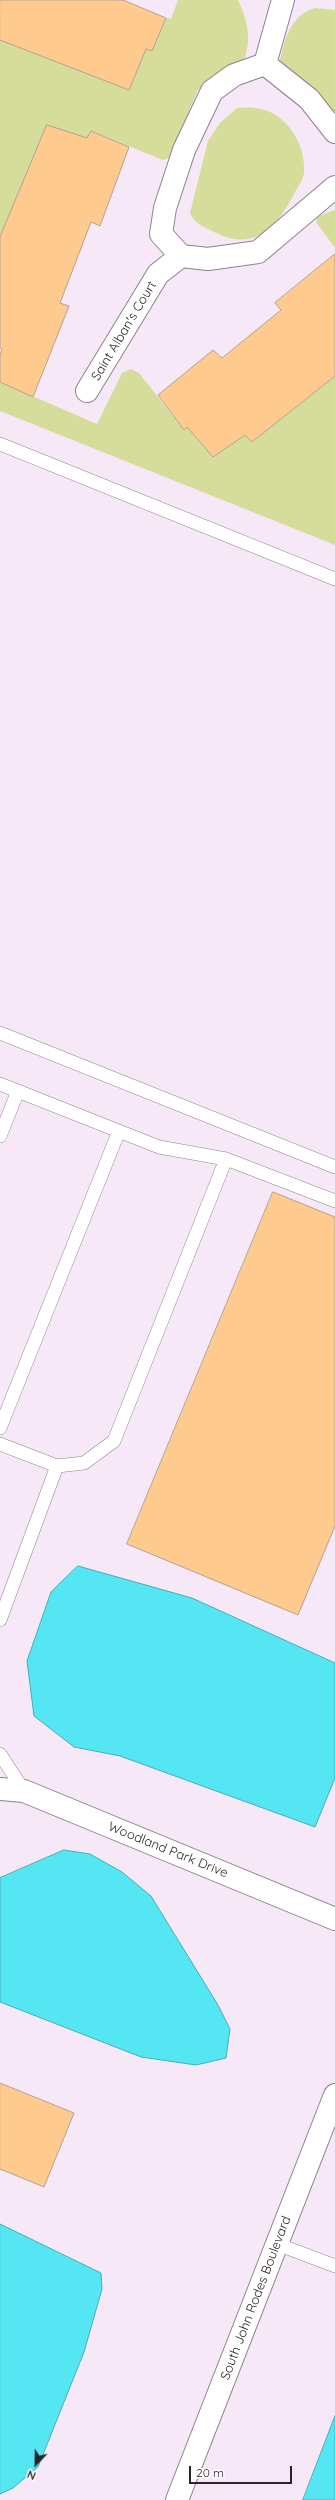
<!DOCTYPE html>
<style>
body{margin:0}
#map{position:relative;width:335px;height:2500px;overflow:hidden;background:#f7e8f7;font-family:Quicksand,sans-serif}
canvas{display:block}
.north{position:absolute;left:16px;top:2444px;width:40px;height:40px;-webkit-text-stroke:3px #fff;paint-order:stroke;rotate:202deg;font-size:11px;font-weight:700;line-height:16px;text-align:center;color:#2a242a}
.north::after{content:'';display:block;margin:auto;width:14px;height:18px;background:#2a242a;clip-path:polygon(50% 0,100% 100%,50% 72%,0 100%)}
.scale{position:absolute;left:189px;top:2466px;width:103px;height:18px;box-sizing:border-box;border:2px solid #2a242a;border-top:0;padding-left:5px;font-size:12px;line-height:14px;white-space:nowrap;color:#2a242a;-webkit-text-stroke:3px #fff;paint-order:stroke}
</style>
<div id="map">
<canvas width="335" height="2500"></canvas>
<div class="north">N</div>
<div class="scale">20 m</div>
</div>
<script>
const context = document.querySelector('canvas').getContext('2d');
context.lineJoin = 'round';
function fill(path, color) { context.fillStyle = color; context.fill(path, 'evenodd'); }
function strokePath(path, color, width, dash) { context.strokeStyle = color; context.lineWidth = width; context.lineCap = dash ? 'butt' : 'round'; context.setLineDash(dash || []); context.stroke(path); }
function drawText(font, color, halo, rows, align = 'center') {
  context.font = font + ' Quicksand,sans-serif'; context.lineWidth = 3; context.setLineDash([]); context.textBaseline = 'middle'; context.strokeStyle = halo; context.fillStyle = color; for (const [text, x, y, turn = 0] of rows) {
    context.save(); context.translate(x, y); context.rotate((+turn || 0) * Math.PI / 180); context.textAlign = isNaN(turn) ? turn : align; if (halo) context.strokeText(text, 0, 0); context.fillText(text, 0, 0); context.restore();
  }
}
const green = new Path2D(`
 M178,0h60c11,23 14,43 4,66l-21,9 -23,15 -29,68 -6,2 -71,-29 -5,7 -40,-13 -47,112v-197l129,50 17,-41 6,1 14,-32 5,1z
 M315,8l20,2v101l-3,2 -53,-48c5,-24 11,-50 36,-57z
 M237,108c6,0 12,-1 18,0 31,3 51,36 49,64 0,7 -7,16 -10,22 -17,33 -39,58 -78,39 -11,-6 -21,-8 -26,-20l18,-72 12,-18z
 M335,210v38l-19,-26 2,-6z
 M131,369l8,4 45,57 3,-3 26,30 32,-22 7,7 83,-66v169l-335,-134v-29l97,42 25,-51z`);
const water = new Path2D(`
 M78,1566l114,32 143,65v115l-20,49 -195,-71 -46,-9 -40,-31 -7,-55 24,-69z
 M64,1850l26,4 32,18 29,24 67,109 12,24 -4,29 -30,7 -55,-8 -141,-55v-124z
 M0,2224l101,49 1,16 -18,63 -46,115 -25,21 -13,6z
 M335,2416v84h-32z`);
const building = new Path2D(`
 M0,0h123l43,18 -14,33 -6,-2 -17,41 -129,-50z
 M47,125l40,13 4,-7 38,16 -29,79 -9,-4 -31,81 9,3 -36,91 -33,-15v-27l2,-6 -2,-1v-111z
 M335,254v122l-83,66 -7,-7 -32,22 -26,-30 -3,3 -26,-35 55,-45 9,8 59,-48 -6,-7z
 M273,1192l62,25v309l-37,89 -171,-71z
 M0,2083l74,30 -30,74 -44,-18z`);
const lane = new Path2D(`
 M0,444l335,135
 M0,1033l335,134
 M0,1084l159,63 67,12 109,42
 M0,1136l18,-45
 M0,1428l119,-297
 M0,1444l57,22 27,-3 30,-22 112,-282
 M0,1620l57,-154
 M0,1754l24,37
 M277,2244l58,22`);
const street = new Path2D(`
 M283,0l-18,64 44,35 26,33
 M265,64l-31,11 -22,16 -28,59 -19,58 -4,26 20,22 27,3 50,-7 77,-65
 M87,391l71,-117 23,-18
 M0,1789l24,2 311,128`);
const secondary = new Path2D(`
 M177,2500l158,-405`);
const streetNames = [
 ["Saint Alban's Court",124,331,-59],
 ["Woodland Park Drive",168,1850,22],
 ["South John Rodes Boulevard",256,2298,-69]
];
fill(green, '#d6dc9a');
fill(water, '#55e6f3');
strokePath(water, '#48acb7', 1);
fill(building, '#ffca8d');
strokePath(building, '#b0a395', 1);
strokePath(lane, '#8f818f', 14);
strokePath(street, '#8f818f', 24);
strokePath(secondary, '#8f818f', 24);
strokePath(lane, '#fff', 13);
strokePath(street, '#fff', 22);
strokePath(secondary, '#fff', 22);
drawText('13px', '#2a242a', '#fff', streetNames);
</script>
